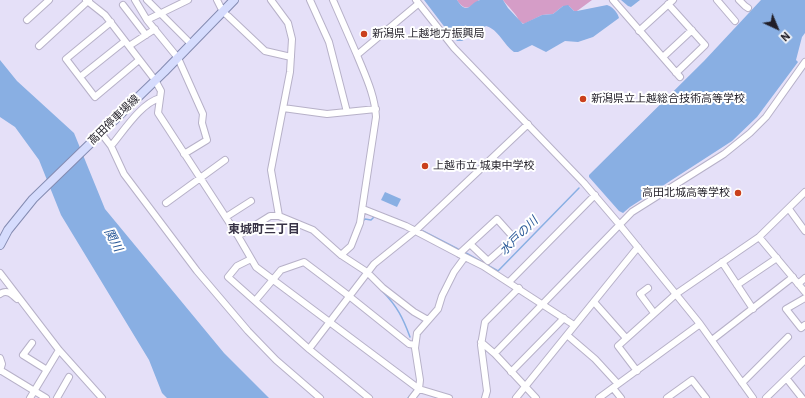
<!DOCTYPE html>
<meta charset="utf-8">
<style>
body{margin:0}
#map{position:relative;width:805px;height:398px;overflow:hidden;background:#e5e0f8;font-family:"IBM Plex Sans",sans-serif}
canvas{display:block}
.north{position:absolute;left:757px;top:8px;width:40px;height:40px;-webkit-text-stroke:3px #fff;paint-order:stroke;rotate:136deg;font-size:11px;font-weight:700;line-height:16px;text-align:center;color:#211e27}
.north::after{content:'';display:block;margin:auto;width:14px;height:18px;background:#211e27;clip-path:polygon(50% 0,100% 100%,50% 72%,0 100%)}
</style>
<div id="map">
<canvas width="805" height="398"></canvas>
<div class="north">N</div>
</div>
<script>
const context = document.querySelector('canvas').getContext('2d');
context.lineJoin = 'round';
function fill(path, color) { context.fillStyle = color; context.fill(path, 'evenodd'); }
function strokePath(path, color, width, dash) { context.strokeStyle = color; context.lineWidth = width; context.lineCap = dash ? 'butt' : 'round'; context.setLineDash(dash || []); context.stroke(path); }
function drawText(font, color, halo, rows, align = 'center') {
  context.font = font + ' "IBM Plex Sans","Noto Sans JP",sans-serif'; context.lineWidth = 4; context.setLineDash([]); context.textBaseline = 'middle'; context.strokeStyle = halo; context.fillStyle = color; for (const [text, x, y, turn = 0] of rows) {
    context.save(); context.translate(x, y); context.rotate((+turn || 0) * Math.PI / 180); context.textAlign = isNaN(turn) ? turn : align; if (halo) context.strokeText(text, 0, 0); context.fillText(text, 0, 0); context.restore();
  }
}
const forest = new Path2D(`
 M457,0h22c-9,8 -14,12 -22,0z
 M503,0h89l-15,11h-3l-5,-5h-6l-10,8 -11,1 -18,9 -5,-3c-3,-8 -11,-14 -16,-21z`);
const water = new Path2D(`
 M424,0h33c11,17 13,2 23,0 7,0 16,0 23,0l5,8 15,16 19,-9 11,-1 10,-8 5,-1 6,6h3l30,-6c5,1 11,8 12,13l-26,19 -15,5 -13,-1 -19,11 -14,-7 -14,7h-4c-10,-7 -16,-23 -28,-26l-24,15h-5l-14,-16z
 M621,0h19l-9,7 -3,-1z
 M761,0h44v33l-3,4 -6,23 2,2 -41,55 -25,24 -102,66 -7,6 -4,-2 -30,-34v-2l115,-114z
 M0,60l17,21 57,52 31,76 119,144 45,45h-102l-5,-5 -13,-33 -88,-145 -22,-55 -24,-33 -15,-10z
 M385,192l16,7 -4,8 -16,-7z`);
const stream = new Path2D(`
 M396,219l18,8
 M363,221l2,-2 6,1 4,-4
 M423,231l35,18
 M466,253l32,18 81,-83
 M383,292c14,14 20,26 27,45
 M408,398l6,-7`);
const minor = new Path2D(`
 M86,0l19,15 50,65 6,11 -3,22 80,123 18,31 163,122 30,9
 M135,0l12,20 31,38 25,56 -1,9 5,17 -23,14
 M147,0l44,44
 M217,0l6,12 5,4 37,35 26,6
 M271,0l17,23 4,16 -2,33 -19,98 8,46
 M310,0l19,42 18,70
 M333,0l24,55
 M416,0l38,48 130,135 35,41 81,100 53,74
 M613,0l67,77
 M717,0l18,21
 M739,0l6,6 3,2
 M668,4l37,41 -29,28
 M123,5l23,30
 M27,20l22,-20
 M147,20l41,-20
 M111,22l-45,37 29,38 44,-37
 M639,31l34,-31
 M39,46l50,-46
 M129,46l26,-17
 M663,57l29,-27
 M80,77l45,-36
 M283,108l44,6 49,-5
 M101,133l10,13 13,28 73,97 51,60 28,29 44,38
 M111,146c12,-14 30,-43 49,-48
 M166,203l59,-43
 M363,209l43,17 59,31 18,9 91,59
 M789,209l16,22
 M226,217l25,-16
 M238,236l32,-20h9l34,14 28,25 26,17 16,16 31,24 14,8
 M759,237l46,55
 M459,254l38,-35 17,19 -26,23 -18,-17
 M341,255l10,-9 9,-23 16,-106c-1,-22 -11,-42 -19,-62l61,-51
 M251,259l-14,7 -9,11 27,24
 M722,262l31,47
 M0,273l59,77 43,48
 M509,282l86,-87
 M798,284l7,-6
 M737,285l40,-27
 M648,288l-8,6 14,19
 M0,294c7,-5 12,0 17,5
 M805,298l-19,11 15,19 4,-3
 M594,302l32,36
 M567,335l28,24 23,25
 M712,340l81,-63
 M481,342l14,12
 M32,343l-9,12 24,15
 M309,349l65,-85 41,-33 113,-107
 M0,358l2,6 -2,7
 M0,370l46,28
 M637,371l-19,-25 58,-52 83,-57 46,-45
 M511,372l53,-54
 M787,379l15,19
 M742,383l46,-46
 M613,388l8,10
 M30,398l29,-48
 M57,398l12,-21
 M369,398l-60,-49 -54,-48 26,-31 23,-8 45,34 60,48 6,1
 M412,398l7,-9 1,-9 -5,-32 2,-15 21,-24 4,-13 12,-24 11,-15
 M485,398l2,-7 -6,-46 4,-23 34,-34
 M516,398l122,-151
 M536,398l-41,-44 1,-2 136,-140 92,-58 26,-21 16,-16 39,-55
 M599,398l101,-74
 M667,398l25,-18 14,18
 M766,398l39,-38`);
const major = new Path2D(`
 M0,245l8,-15 25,-31 131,-127 70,-72`);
const markers = [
 [364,34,4,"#ca401c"],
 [583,99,4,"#ca401c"],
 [425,166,4,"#ca401c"],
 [738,193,4,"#ca401c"]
];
const poiNames = [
 ["新潟県 上越地方振興局",372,34],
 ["新潟県立上越総合技術高等学校",591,99],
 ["上越市立 城東中学校",433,166],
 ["高田北城高等学校",730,193,"right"]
];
const streetNames = [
 ["高田停車場線",114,120,-44]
];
const neighbourhoodNames = [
 ["東城町三丁目",264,230]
];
const waterNames = [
 ["水戸の川",519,236,-45],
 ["関川",113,240,62]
];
fill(forest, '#d59dc7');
fill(water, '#89afe3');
strokePath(stream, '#89afe3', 1.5);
strokePath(minor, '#b7b1c8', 8);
strokePath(major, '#848bb1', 10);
strokePath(minor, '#fff', 6);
strokePath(major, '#d6dcfd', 8);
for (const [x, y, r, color] of markers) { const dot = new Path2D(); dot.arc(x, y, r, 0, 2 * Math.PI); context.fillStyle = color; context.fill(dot); strokePath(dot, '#fff', 1.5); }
drawText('11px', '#211e27', '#fff', poiNames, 'left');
drawText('11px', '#211e27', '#fff', streetNames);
drawText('bold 12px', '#383346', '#fff', neighbourhoodNames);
drawText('italic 12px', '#275797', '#fff', waterNames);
</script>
